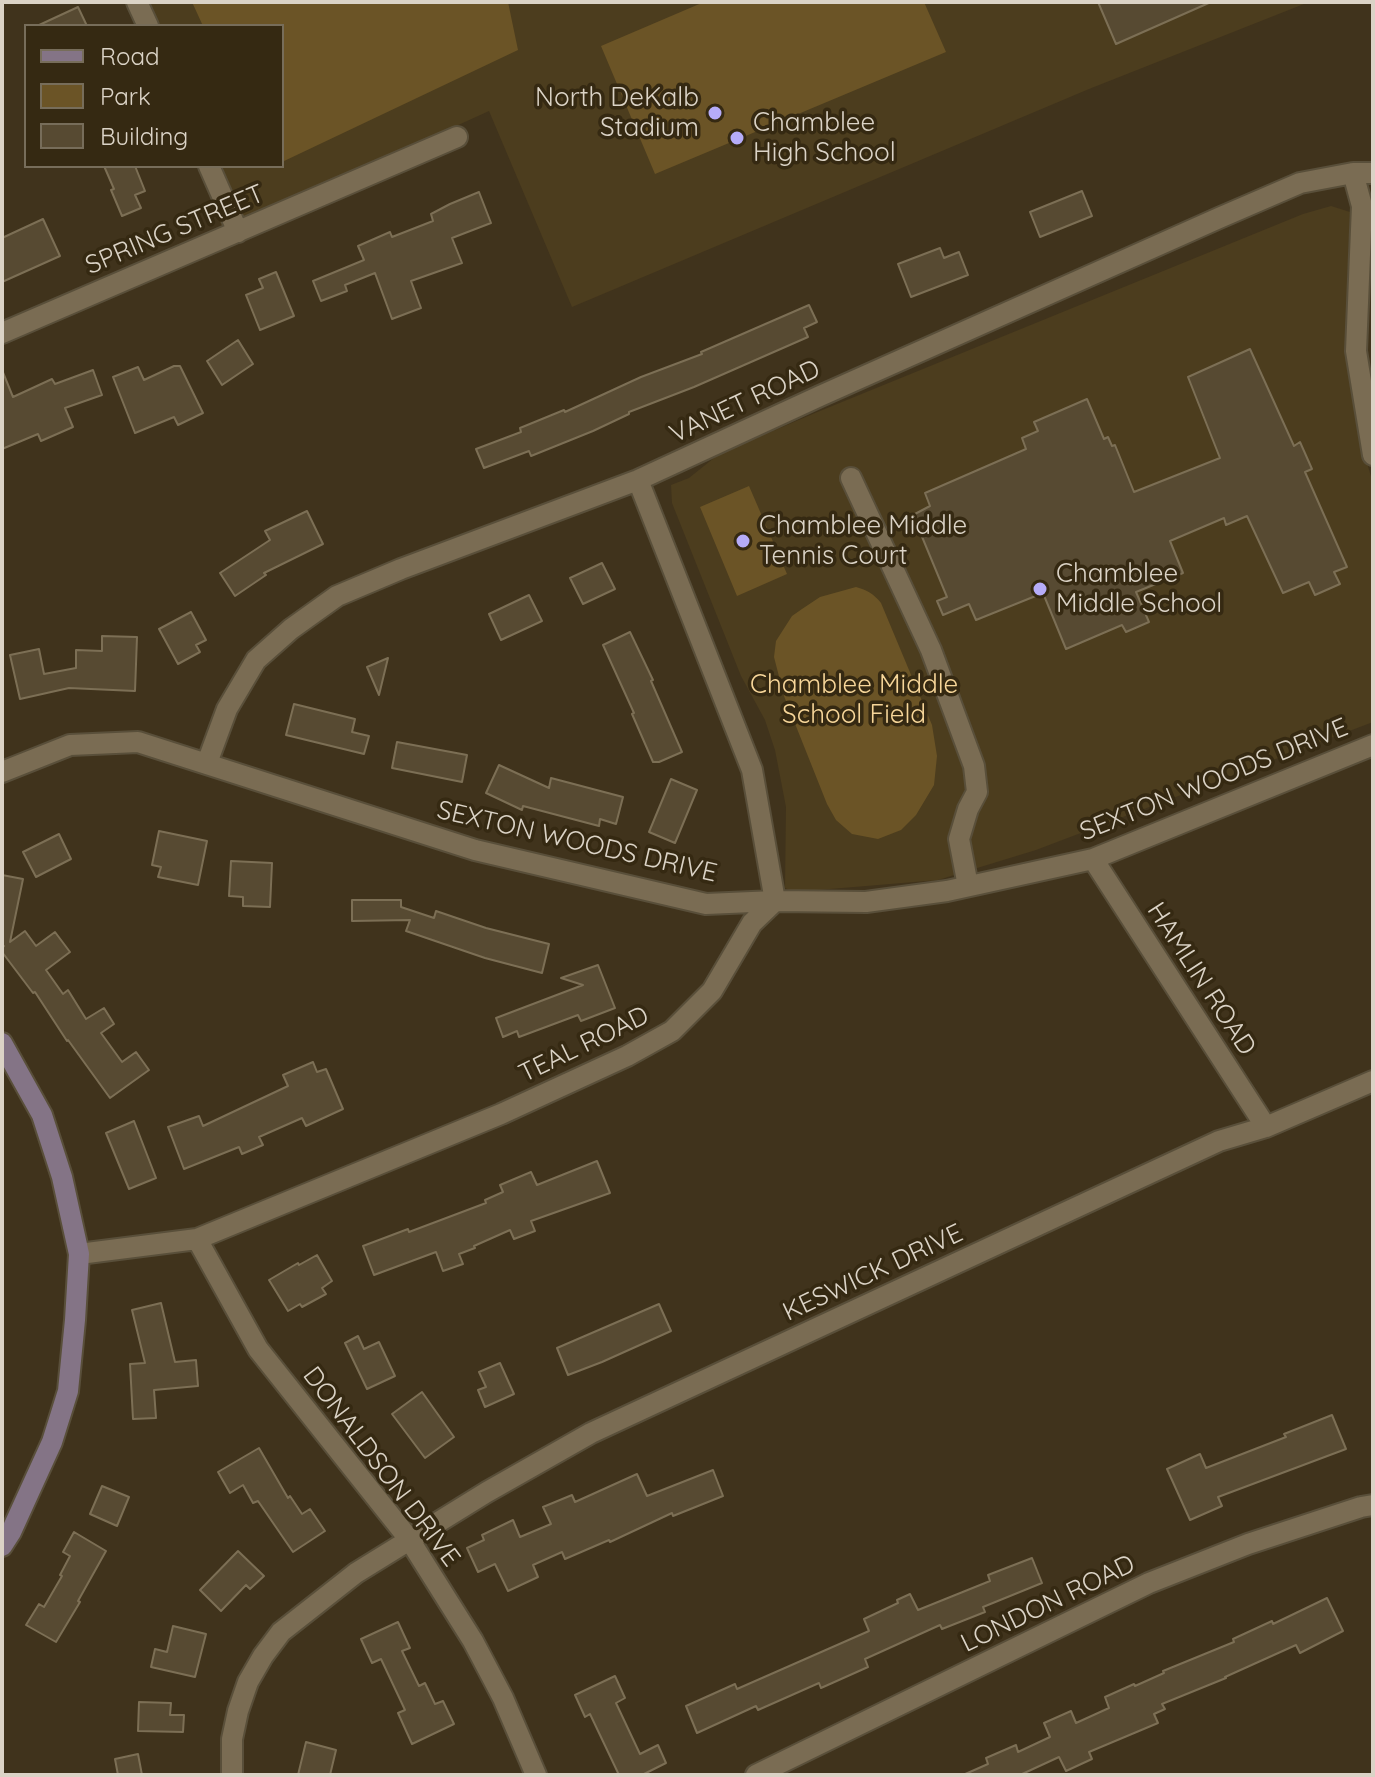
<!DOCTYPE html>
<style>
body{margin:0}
#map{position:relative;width:1375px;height:1777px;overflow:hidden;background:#40331c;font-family:Quicksand,sans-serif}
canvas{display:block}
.frame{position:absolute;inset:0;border:4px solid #dbd3c6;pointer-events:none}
.legend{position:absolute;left:24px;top:24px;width:260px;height:144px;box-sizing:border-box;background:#352912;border:2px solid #776d5a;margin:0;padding:10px 14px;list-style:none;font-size:24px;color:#dbd3c6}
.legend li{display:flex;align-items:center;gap:16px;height:40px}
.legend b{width:40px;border:2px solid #776d5a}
</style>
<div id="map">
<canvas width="1375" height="1777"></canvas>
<div class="frame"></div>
<ul class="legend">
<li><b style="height:10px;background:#847486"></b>Road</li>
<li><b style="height:22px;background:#6b5426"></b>Park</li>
<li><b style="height:22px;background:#574a32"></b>Building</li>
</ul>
</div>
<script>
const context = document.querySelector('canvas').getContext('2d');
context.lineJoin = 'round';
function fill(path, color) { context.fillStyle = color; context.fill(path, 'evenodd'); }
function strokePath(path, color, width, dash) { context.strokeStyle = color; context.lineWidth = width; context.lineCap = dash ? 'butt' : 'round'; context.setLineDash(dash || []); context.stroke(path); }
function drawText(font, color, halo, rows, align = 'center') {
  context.font = font + ' Quicksand,sans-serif'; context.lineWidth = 7; context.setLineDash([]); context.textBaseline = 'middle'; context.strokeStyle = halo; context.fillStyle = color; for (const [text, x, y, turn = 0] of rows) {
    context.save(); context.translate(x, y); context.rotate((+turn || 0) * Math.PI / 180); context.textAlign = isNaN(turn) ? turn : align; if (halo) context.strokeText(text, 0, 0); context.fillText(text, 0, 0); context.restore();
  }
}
const built = new Path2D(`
 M129,2h1180l-220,87 -517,218 -83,-196 -266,121 -19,-66h78v-140h-142z
 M1331,206l19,6 -3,78 4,82 7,61 15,50v239l-337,128 -98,30 -144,12 -9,-4 1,-81 -11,-57 -10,-30 -24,-44 -69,-173 -1,-18 18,-7 30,-24 96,-41 488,-199z`);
const green = new Path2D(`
 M192,2h316l10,48 -236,112v-136h-79z
 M704,2h220l22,50 -291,122 -54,-128z
 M749,486l38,88 -50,22 -37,-89z
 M856,587c11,3 18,7 25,16l51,122 5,31 -3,29 -18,30 -15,15 -23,9 -26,-5 -16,-14 -9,-16 -43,-108 -10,-39 2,-16 16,-25 10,-7 18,-12z`);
const building = new Path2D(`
 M1098,2h113l-95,42z
 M78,7l9,19h-50z
 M104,166h31l10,25 -10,4 6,13 -19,8 -11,-26 3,-1z
 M1082,191l10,25 -52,21 -10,-25z
 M479,192l12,31 -39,15 10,25 -51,18 10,27 -29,11 -17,-46 -30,12 2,6 -26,10 -8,-20 51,-21 -6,-14 32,-14 2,5 41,-16 -2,-7 19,-10z
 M43,219l17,37 -58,26v-44z
 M940,248l4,10 15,-6 9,23 -57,22 -13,-33z
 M276,272l18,44 -34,14 -14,-35 17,-7 -4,-9z
 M809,305l8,17 -13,6 4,9 -114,50 -65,25v2l-36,17 -62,25 -2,-5 -45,17 -8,-19 45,-17 -1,-4 44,-18 1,2 76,-35 61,-23 -1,-2z
 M238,340l15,24 -31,21 -15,-24z
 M1250,349l44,97 6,-4 12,27 -7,3 42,95 -13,5 6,12 -25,11 -6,-13 -26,11 -36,-77 -21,9 -2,-7 -54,23 13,32 -47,19 13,30 -23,10 -4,-7 -56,24 -23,-56 -67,27 -7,-16 -26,11 -6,-14 10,-4 -34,-82 17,-9 -5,-13 101,-44 -4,-11 16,-7 -4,-9 53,-23 17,40 4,-2 4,9 3,-1 19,47 86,-34 -32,-81z
 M174,366h6l23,47 -25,12 -4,-8 -39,16 -22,-56 25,-10 6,13z
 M2,370l11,27 39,-18 3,5 38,-14 9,25 -37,13 8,19 -32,14 -3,-7 -36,15z
 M307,511l16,33 -59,29 2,2 -31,21 -15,-23 50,-33 -5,-9z
 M602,563l13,26 -32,15 -13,-26z
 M529,595l13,26 -41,19 -12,-26z
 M191,612l15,28 -10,5 4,7 -22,12 -19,-35z
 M630,632l23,48 -2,1 31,71 -23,10h-6l-21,-48 2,-1 -31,-68z
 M102,636l35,1 -2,54 -66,-3 -49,11 -10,-44 29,-6 5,25 32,-6v-18l26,1z
 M388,658l-9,37 -12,-28z
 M294,704l61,15 -3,13 17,4 -5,18 -78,-19z
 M397,742l70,13 -5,27 -70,-14z
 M499,765l50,23 2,-10 72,19 -7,27 -16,-5 -1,7 -76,-20 -1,4 -36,-17z
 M671,779l26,11 -22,53 -26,-11z
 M159,831l48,10 -9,44 -40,-8 3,-10 -9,-2z
 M59,834l12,25 -35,18 -13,-25z
 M231,861l41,2 -2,44 -27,-1v-9l-14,-1z
 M2,875l21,4 -13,63 15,-11 11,15 19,-14 15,20 -24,18 17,24 5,-4 18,29 18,-11 10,16 -13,9 21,29 14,-10 13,18 -39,28 -42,-58 -1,1 -32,-49 -2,1 -31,-41v-4l2,-2h-2z
 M352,900h49v7l33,11 2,-7 50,17 63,16 -7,29 -57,-15 -79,-27 4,-11 -58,1z
 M598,965l17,43 -34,13 -3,-6 -59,22 -2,-6 -14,6 -7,-19 87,-33 -22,-7z
 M313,1062l4,10 9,-3 17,40 -37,17 -4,-8 -43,19 4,8 -21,9 -3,-7 -55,22 -16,-42 31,-11 4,10 85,-40 -5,-11z
 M134,1121l22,57 -27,11 -23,-56z
 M597,1161l13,32 -79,28 4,10 -21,8 -4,-9 -36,16 1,2 -16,6 4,10 -20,7 -7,-19 -62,23 -11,-29 45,-17 1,3 77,-29 -1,-3 18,-8 -3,-7 31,-13 6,13z
 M317,1255l15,26 -10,7 4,6 -24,13 -2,-3 -12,7 -19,-31 29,-17 1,2z
 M161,1303l14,59 21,-2 2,26 -44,4 2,28 -23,1 -3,-55 15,-1 -13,-53z
 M659,1304l12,27 -69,31 -34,13 -11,-27z
 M358,1336l6,13 15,-7 16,34 -28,13 -22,-46z
 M500,1363l14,31 -29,13 -7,-17 8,-3 -7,-15z
 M422,1392l32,45 -29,21 -33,-44z
 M1332,1415l14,34 -128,48 4,9 -32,14 -23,-51 33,-15 6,14 80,-31 -2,-3z
 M259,1448l29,50 2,-2 12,18 8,-5 15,22 -32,21 -35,-51 -5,2 -10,-18 -13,8 -12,-21z
 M713,1470l10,26 -50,20 -1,-3 -62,29 -1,-2 -44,19 -3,-7 -29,13 5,12 -30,14 -13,-27 -17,8 -11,-24 17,-8 -2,-5 31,-15 7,17 31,-13 -8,-17 29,-12 3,7 62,-28 10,22z
 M102,1486l27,11 -12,29 -27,-12z
 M74,1532l32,19 -28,50 2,1 -24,40 -30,-17 13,-21 5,3 18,-31 -2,-1 10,-19 -7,-4z
 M238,1551l26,25 -14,13 -4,-4 -25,26 -21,-21z
 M1032,1558l10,25 -59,24 2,5 -43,17 -2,-4 -75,34 3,8 -47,21 -2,-5 -61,27 -2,-4 -59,27 -11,-27 49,-22 2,5 132,-58 -5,-12 34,-16 -1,-3 13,-6 8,16 72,-29 -2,-6z
 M1327,1598l16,33 -43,22 -4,-8 -71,32 1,1 -64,26 3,5 -11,5 4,9 -69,29 3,7 -26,12 -7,-14 -39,18h-57l25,-11 -2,-6 30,-13 2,7 32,-15 -6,-14 27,-12 5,12 33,-15 -4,-11 29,-13 1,2 29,-13 -1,-2 71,-29 -1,-3 39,-18 1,3z
 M398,1622l12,26 -8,3 17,35 6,-3 10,21 8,-3 11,23 -42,20 -14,-31 7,-3 -24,-51 -9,4 -11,-24z
 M173,1626l33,8 -11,43 -44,-10 4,-18 12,3z
 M615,1676l10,22 -9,5 24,51 18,-9 8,18 -24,12h-23l-29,-61 -5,3 -10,-22z
 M139,1702l32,1 -1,12h14l-1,17 -45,-1z
 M306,1742l30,8 -6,25h-32z
 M138,1754l4,21h-24l-3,-16z`);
const street = new Path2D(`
 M137,2l11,24
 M209,166l29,66
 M1353,173l9,33 -6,145 17,104
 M2,333l455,-196
 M851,478l80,172 43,116 3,26 -9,17 -9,30 9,47
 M207,763l20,-54 29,-49 35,-31 46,-33 64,-27 237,-89 182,-84 399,-178 81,-35 53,-10h20
 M2,772l68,-27 68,-3 337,108 231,54 69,-3 91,1 81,-11 146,-32 280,-114
 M1093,859l173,268
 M197,1239l61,110 151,190 64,102 30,57 33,77
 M79,1254l118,-15 304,-125 126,-58 45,-25 40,-40 40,-68 23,-22 -23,-131 -114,-290
 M232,1775v-36l6,-28 10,-29 15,-26 18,-24 75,-59 131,-81 104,-59 628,-292 47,-14 107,-46
 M756,1775l393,-192 99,-39 113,-37 12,-2`);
const secondary = new Path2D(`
 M2,1043l40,72 20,62 17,77 -4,66 -7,71 -16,51 -41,90 -9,14`);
const markers = [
 [715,113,8,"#b6acf8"],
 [737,138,8,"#b6acf8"],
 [743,541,8,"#b6acf8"],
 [1040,589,8,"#b6acf8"]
];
const poiNames = [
 ["North DeKalb",699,98,"right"],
 ["Stadium",699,128,"right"],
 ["Chamblee",753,123],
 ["High School",753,153],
 ["Chamblee Middle",759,526],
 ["Tennis Court",759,556],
 ["Chamblee",1056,574],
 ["Middle School",1056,604]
];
const streetNames = [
 ["SPRING STREET",175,230,-23],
 ["VANET ROAD",745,402,-25],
 ["SEXTON WOODS DRIVE",1214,780,-22],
 ["SEXTON WOODS DRIVE",577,842,13],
 ["HAMLIN ROAD",1201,979,57],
 ["TEAL ROAD",584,1045,-26],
 ["KESWICK DRIVE",873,1273,-25],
 ["DONALDSON DRIVE",381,1467,53],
 ["LONDON ROAD",1048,1604,-26]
];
const parkNames = [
 ["Chamblee Middle",854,685],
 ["School Field",854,715]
];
fill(built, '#4c3d1e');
fill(green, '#6b5426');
fill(building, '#574a32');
strokePath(building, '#7c6f55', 2);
strokePath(street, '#594f3a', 24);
strokePath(secondary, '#594f3a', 24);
strokePath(street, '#7a6c53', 20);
strokePath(secondary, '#847486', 20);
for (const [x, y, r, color] of markers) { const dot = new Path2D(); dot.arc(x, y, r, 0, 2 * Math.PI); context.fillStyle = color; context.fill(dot); strokePath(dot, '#352912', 3); }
drawText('26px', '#dbd3c6', '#352912', poiNames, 'left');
drawText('26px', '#dbd3c6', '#352912', streetNames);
drawText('26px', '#f7d699', '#352912', parkNames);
</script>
